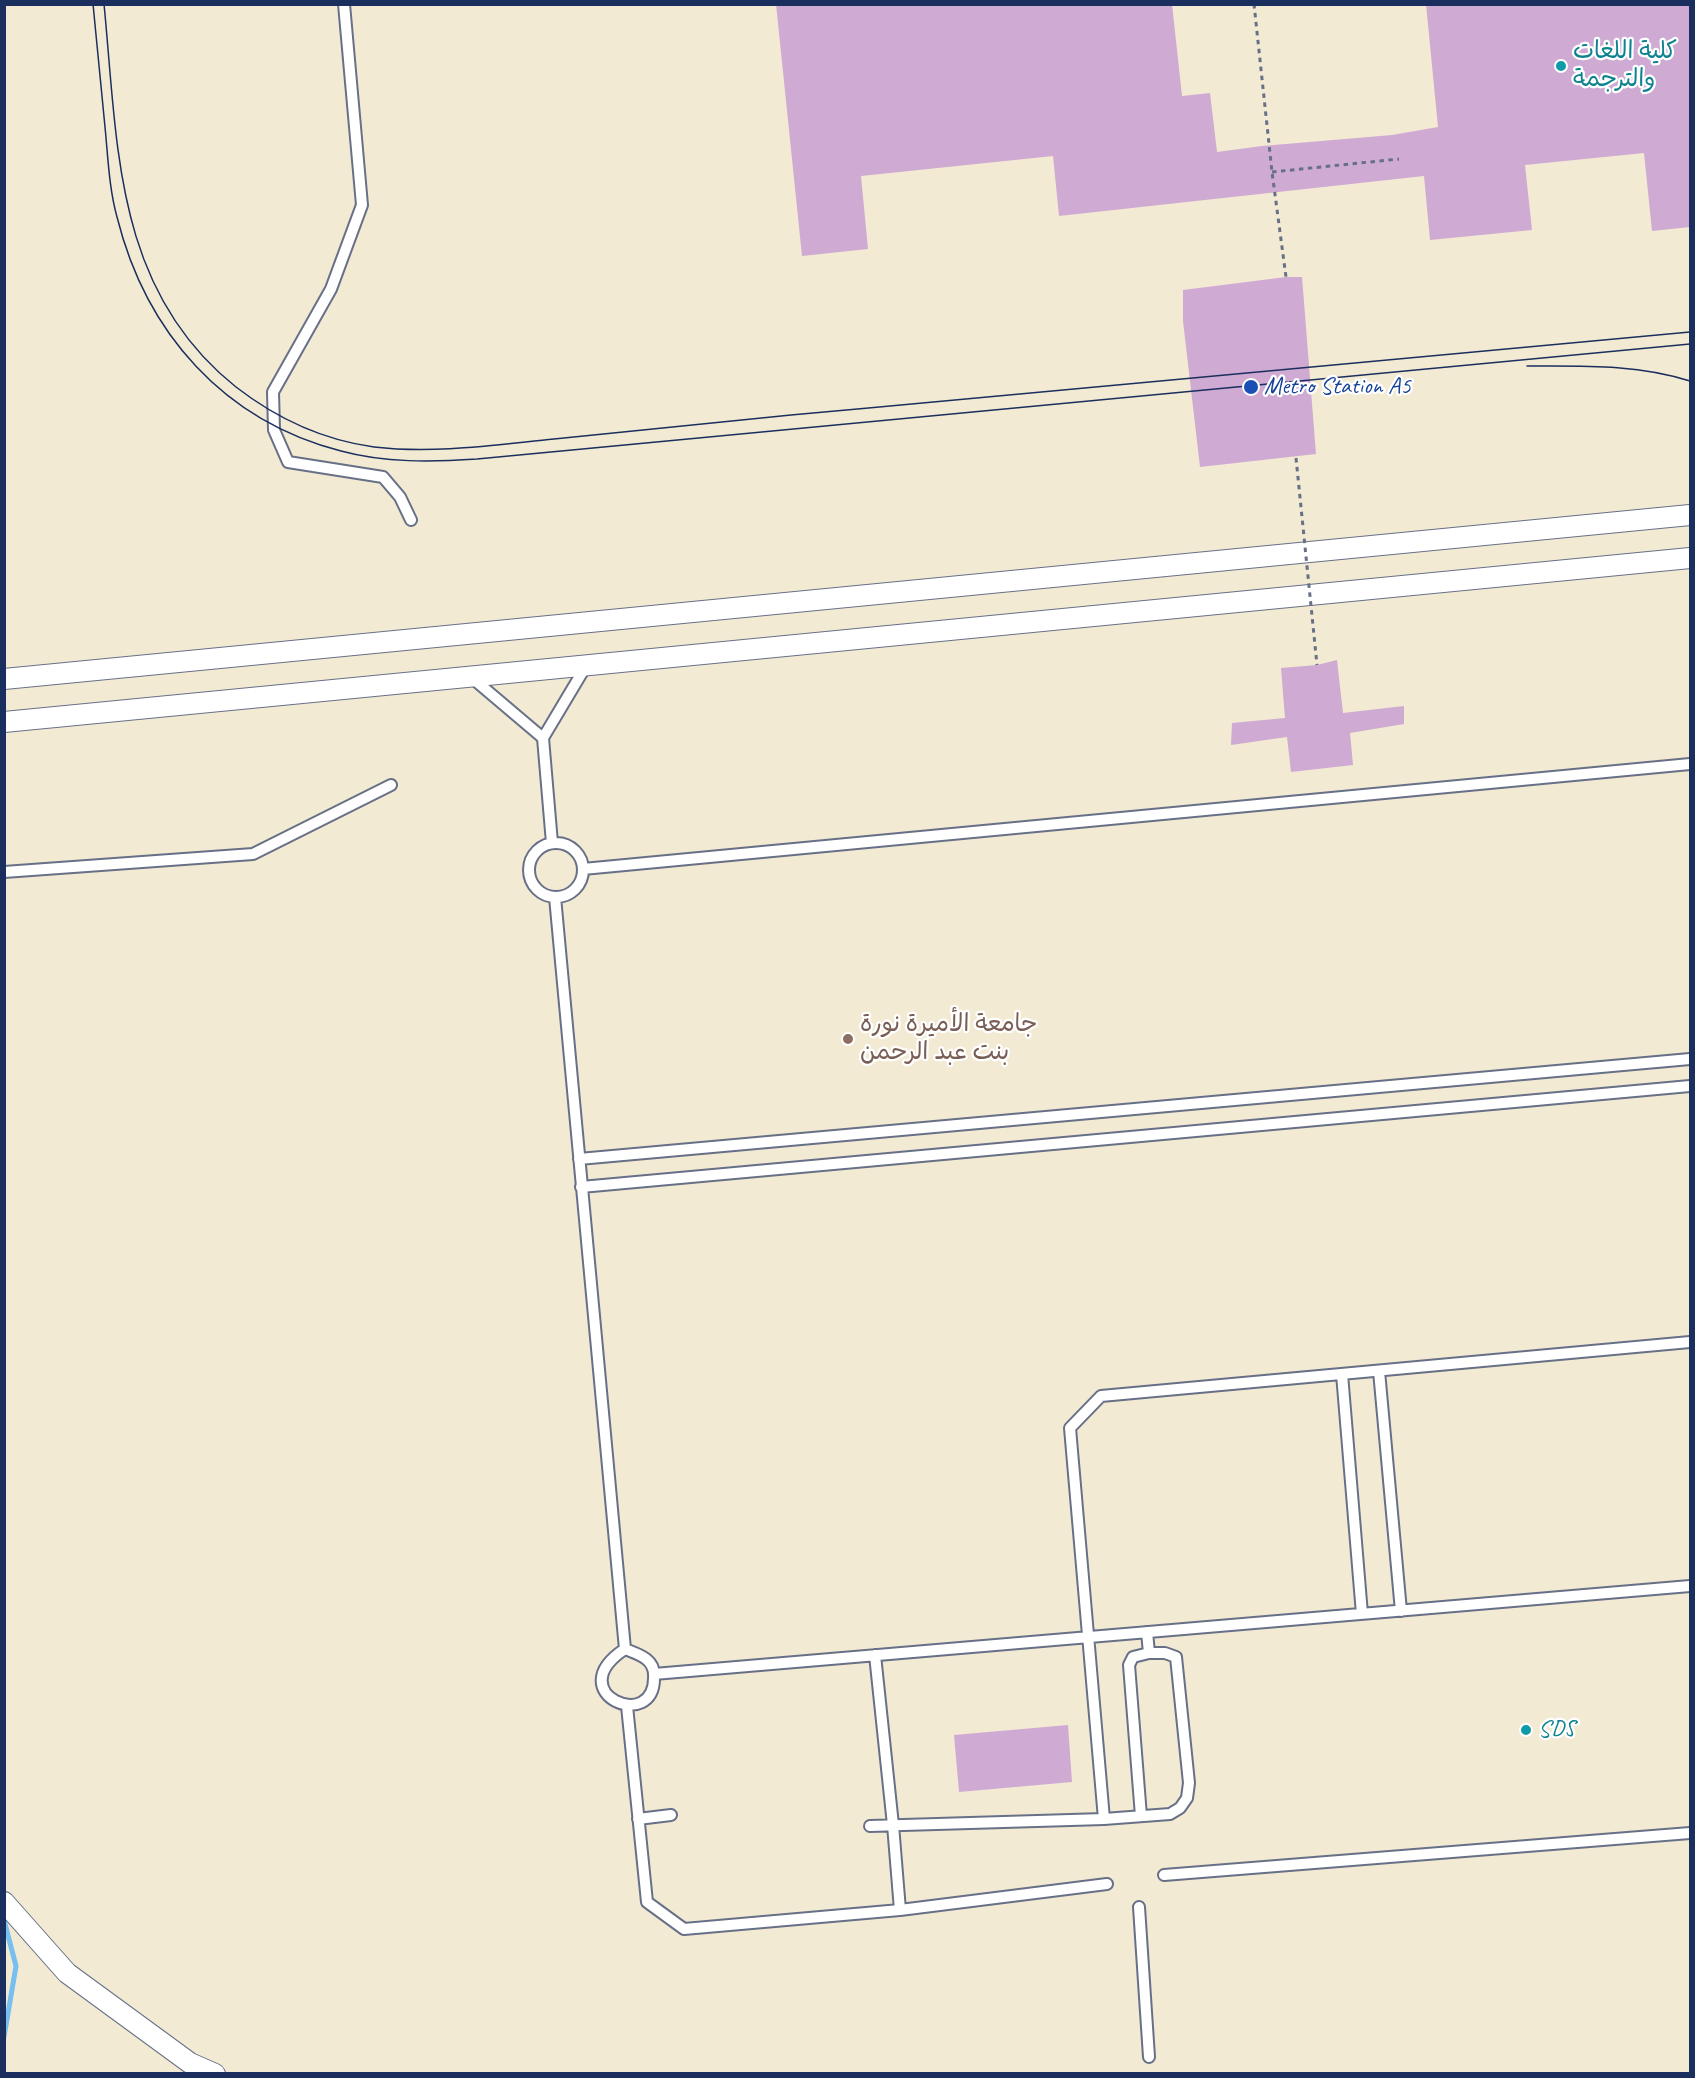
<!DOCTYPE html>
<meta charset="utf-8">
<style>
body{margin:0}
#map{position:relative;width:1695px;height:2078px;overflow:hidden;background:#f3ead3;font-family:Caveat,sans-serif}
canvas{display:block}
.frame{position:absolute;inset:0;border:6px solid #1b2f5e;pointer-events:none}
</style>
<div id="map">
<canvas width="1695" height="2078"></canvas>
<div class="frame"></div>
</div>
<script>
const context = document.querySelector('canvas').getContext('2d');
context.lineJoin = 'round';
function strokePath(path, color, width, dash) { context.strokeStyle = color; context.lineWidth = width; context.lineCap = dash ? 'butt' : 'round'; context.setLineDash(dash || []); context.stroke(path); }
function fill(path, color) { context.fillStyle = color; context.fill(path, 'evenodd'); }
function drawText(font, color, halo, rows, align = 'center') {
  context.font = font + ' Caveat,"Playpen Sans Arabic",sans-serif'; context.lineWidth = 4.5; context.setLineDash([]); context.textBaseline = 'middle'; context.strokeStyle = halo; context.fillStyle = color; for (const [text, x, y, turn = 0] of rows) {
    context.save(); context.translate(x, y); context.rotate((+turn || 0) * Math.PI / 180); context.textAlign = isNaN(turn) ? turn : align; if (halo) context.strokeText(text, 0, 0); context.fillText(text, 0, 0); context.restore();
  }
}
const stream = new Path2D(`
 M4,1920l12,46 -12,71`);
const building = new Path2D(`
 M776,4h396l10,92 28,-3 7,59 45,-6 130,-11 46,-8 -12,-123h264v223l-38,4 -8,-78 -119,12 7,65 -102,10 -6,-64 -365,40 -6,-60 -192,20 7,73 -66,7z
 M1286,277h16l14,177 -116,13 -17,-146v-31z
 M1337,660l6,53 61,-7v18l-54,9 3,32 -62,7 -4,-35 -56,8 1,-22 53,-5 -4,-50 36,-3z
 M1068,1725l4,57 -113,10 -5,-57z`);
const path = new Path2D(`
 M1254,4l18,168 14,105
 M1272,172l127,-13`);
const service = new Path2D(`
 M344,4l18,201 -31,84 -58,103 1,38 14,32 95,15 17,20 11,23
 M471,677l72,61 43,-72
 M543,738l9,105
 M529 870a27 27 0 1 1 54 0a27 27 0 1 1-54 0Z
 M583,869l1107,-105
 M4,872l249,-18 138,-69
 M555,897l70,752
 M579,1159l1111,-100
 M581,1187l1109,-101
 M1379,1371l22,240
 M1342,1374l20,240
 M625,1649c12,5 29,9 29,26 3,60 -96,18 -29,-26z
 M875,1655l18,170 7,85
 M654,1674l1036,-88
 M627,1706l20,196 37,27 216,-19 207,-26
 M1141,1816l-12,-151 4,-8 16,-4
 M638,1819l33,-4
 M1104,1819l66,-5 10,-6 7,-10 2,-15 -13,-126 -11,-4h-16l-2,-21
 M870,1826l234,-7 -34,-391 31,-32 589,-54
 M1164,1875l526,-42
 M1139,1907l10,150`);
const minor = new Path2D(`
 M4,679l1686,-164
 M4,722l1686,-164
 M4,1902l63,71 123,90 25,11`);
const tram = new Path2D(`
 M93,4c4,41 8,82 12,123 3,30 4,61 12,90 29,116 107,204 224,234 44,12 91,11 136,8l1213,-115
 M104,4c14,142 10,286 132,383 40,31 87,53 138,60 60,7 120,-2 180,-8 79,-8 158,-16 237,-24 300,-27 600,-55 899,-83
 M1527,366c55,0 111,-2 163,15`);
const pathBridge = new Path2D(`
 M1296,458l21,207`);
const markers = [
 [1561,66,6,"#0f9aa8"],
 [1251,387,8,"#1a4fb4"],
 [848,1039,6,"#8d6e63"],
 [1526,1730,6,"#0f9aa8"]
];
const cultureNames = [
 ["كلية اللغات",1573,52],
 ["والترجمة",1573,80],
 ["SDS",1538,1730]
];
const transitNames = [
 ["Metro Station A5",1264,387]
];
const educationNames = [
 ["جامعة الأميرة نورة",860,1025],
 ["بنت عبد الرحمن",860,1053]
];
strokePath(stream, '#76bfee', 5);
fill(building, '#cfaad3');
strokePath(service, '#677087', 14);
strokePath(minor, '#677087', 22);
strokePath(path, '#677087', 3, [4.5, 4.5]);
strokePath(service, '#fff', 10);
strokePath(minor, '#fff', 20);
strokePath(tram, '#1b2f5e', 1.5);
strokePath(pathBridge, '#677087', 3, [4.5, 4.5]);
for (const [x, y, r, color] of markers) { const dot = new Path2D(); dot.arc(x, y, r, 0, 2 * Math.PI); context.fillStyle = color; context.fill(dot); strokePath(dot, '#fff', 2); }
drawText('24px', '#0d838f', '#fff', cultureNames, 'left');
drawText('24px', '#164399', '#fff', transitNames, 'left');
drawText('24px', '#785e54', '#fff', educationNames, 'left');
</script>
